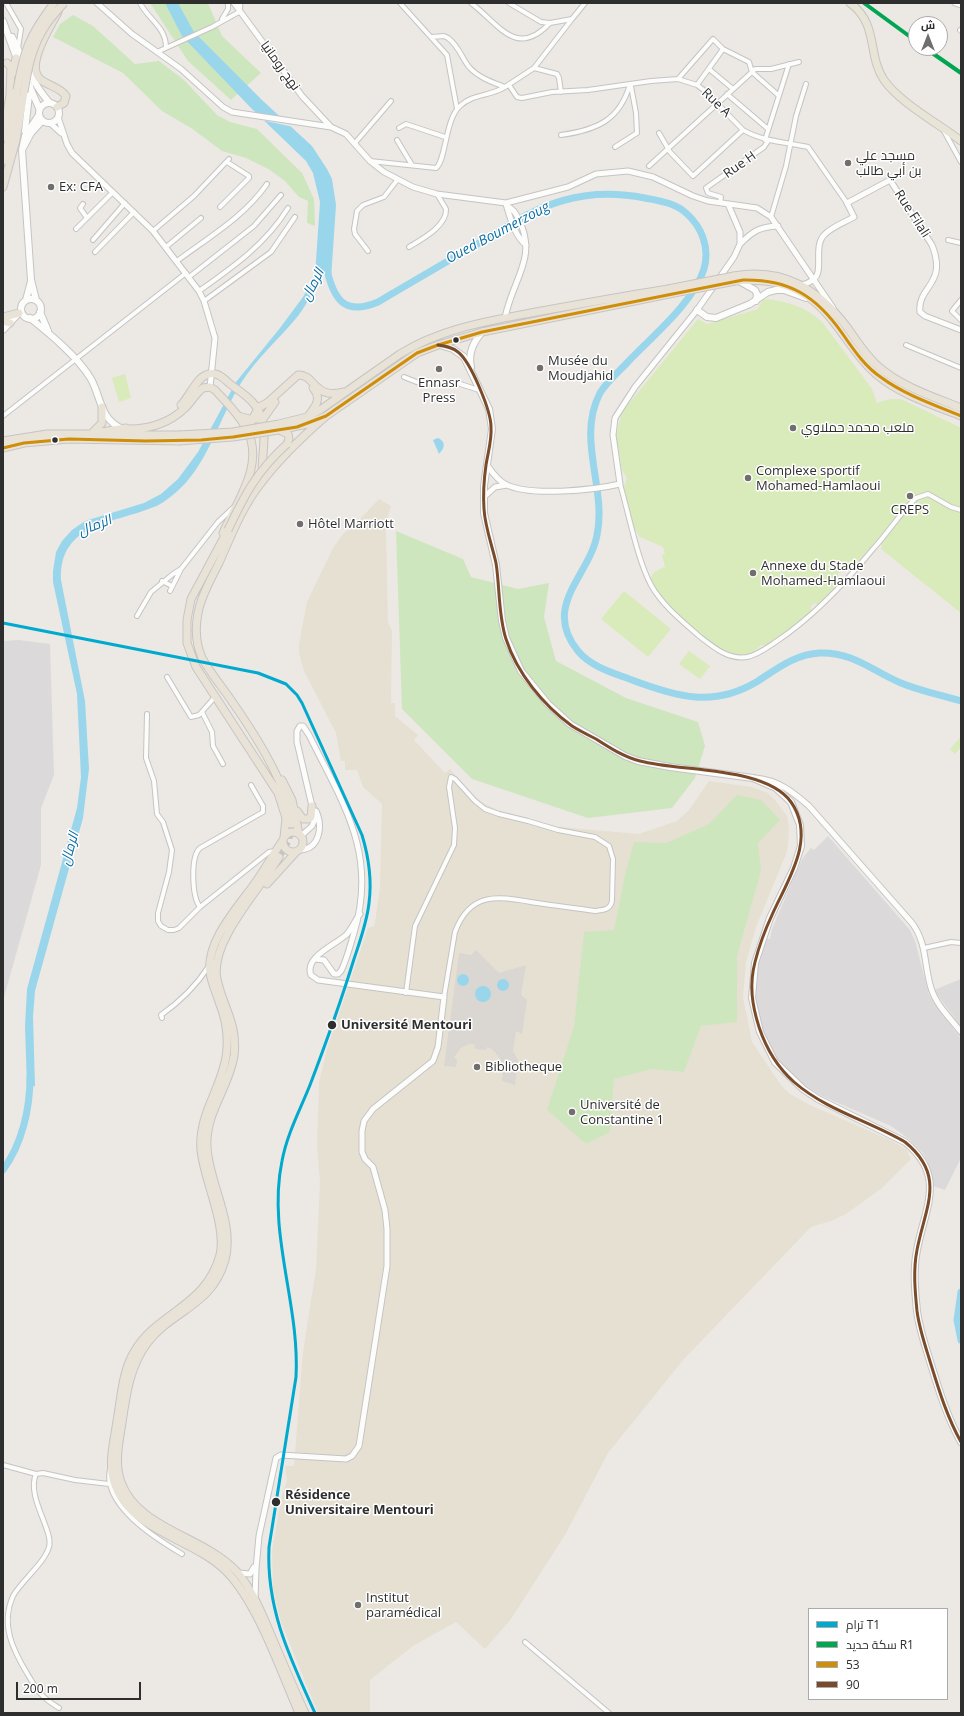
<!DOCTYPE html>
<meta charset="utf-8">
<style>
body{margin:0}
#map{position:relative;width:964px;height:1716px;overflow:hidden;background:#ece8e4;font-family:"Open Sans",Cairo,sans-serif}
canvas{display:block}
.frame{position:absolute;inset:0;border:4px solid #2e2e2e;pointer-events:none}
.legend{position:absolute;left:808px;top:1608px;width:140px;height:92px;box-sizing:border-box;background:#fff;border:1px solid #ababab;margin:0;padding:5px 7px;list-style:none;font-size:12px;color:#2e2e2e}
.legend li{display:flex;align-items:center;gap:8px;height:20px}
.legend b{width:20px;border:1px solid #ababab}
.north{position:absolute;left:908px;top:16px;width:40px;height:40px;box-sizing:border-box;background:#fff;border:1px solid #ababab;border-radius:50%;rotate:0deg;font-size:11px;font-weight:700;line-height:16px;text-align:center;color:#2e2e2e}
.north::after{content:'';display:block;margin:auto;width:14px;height:18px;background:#706f6e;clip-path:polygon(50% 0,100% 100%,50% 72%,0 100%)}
.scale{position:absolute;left:16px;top:1682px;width:125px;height:18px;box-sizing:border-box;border:2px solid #2e2e2e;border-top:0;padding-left:5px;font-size:12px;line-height:14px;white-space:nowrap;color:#2e2e2e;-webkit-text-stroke:3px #fff;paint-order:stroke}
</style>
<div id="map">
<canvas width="964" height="1716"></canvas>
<div class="frame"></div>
<ul class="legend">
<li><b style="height:5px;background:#00a9ce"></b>ترام T1</li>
<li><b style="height:5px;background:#00a651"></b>سكة حديد R1</li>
<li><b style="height:5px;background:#cf8e09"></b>53</li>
<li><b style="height:5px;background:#7a4b2a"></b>90</li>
</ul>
<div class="north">ش</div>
<div class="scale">200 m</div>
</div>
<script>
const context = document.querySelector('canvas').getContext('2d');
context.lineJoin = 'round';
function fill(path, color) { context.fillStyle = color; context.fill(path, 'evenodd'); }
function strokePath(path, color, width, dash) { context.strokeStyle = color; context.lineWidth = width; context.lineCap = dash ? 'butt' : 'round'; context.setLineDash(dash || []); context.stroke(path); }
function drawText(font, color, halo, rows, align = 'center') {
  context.font = font + ' "Open Sans",Cairo,sans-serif'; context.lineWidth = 3; context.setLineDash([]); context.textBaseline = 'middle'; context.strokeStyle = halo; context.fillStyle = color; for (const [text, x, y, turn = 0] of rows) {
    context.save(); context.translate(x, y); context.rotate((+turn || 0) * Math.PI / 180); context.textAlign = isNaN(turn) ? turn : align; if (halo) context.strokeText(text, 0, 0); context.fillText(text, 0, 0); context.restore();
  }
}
const industrial = new Path2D(`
 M19,640l31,4 4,131 -13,33v57l-38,136v-360z
 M828,836l82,94 5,11 14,54 32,44v119l-16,32 -12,-4 -4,-21 -6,-12 -14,-14 -18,-13 -69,-30 -22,-13 -19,-19 -8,-11 -14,-32 -4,-30 1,-19 9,-33h5l2,-10 30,-70 9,-11 3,2z
 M961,979v48l-27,-37z`);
const education = new Path2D(`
 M379,499l12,7 -5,16v12l2,88 4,9 -1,72h4v13l23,19 -4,5 31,33 5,-4 19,23 14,11 15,7 61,17 80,7 38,-13 12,-11 20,-29 43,6 16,6 7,7 12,16 2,12 -1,18 -2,8 -30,73 -10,35 -3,35 9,45 29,43 9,9 20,11 80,35 16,9 5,10 -29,29 -36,26 -15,7 -20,6 -127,132 -76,94 -43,82 -54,84 -26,30 -29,-27 -43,24 -43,34v33h-52l-37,-91 -8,-33 -1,-39 10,-55 5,-14 -2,-15h9l9,-114 13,-83 4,-87 -3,-36 2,-64 8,-33 41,-121 6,-2 1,-4 5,-34 2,-84 -19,-17 -6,-17h-12v-9h-4l-5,-28 -32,-62 -5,-18v-9l8,-42 26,-54 10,-14 19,-17z`);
const green = new Path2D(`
 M150,3h58l14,33 39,37 -30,27 -43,-39z
 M73,15l20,11 42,38 24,-3 25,19 33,35 13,7 27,7 45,44 12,26 1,27 -8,-3 1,-22 -9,-4 -14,-16 -15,-11 -24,-12 -24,-7 -31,-23 -29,-17 -39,-38 -70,-36 7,-13z
 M396,531l67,28 8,18 47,12 31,-6 -5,34 12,44 70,37 72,24 7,24 -10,32 -23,30 -84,10 -116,-39 -70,-70z
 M737,795l24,5 19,20 -22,23 3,28 -24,85v66l-36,4 -17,46 -32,-3 -38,10 -4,53 -24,12 -39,-34 27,-84 10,-94 30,-2 11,-55 9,-33 32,1 43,-19z`);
const pitch = new Path2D(`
 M768,299c23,4 37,7 55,24l49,66 5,14 13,-4h11l60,29v185l-80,-64 1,-4 -6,-4 -21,24 -5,-3 -3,9 -9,2 1,10 -21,22 -3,-2 -4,3v5l-4,5 -40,29h-6c-8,7 -15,13 -27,12 -14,-2 -85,-65 -83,-79 2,-7 9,-9 14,-11l-3,-12 3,-2 -2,-6 -23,-10 -7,-11 -10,-36 4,-12 -5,-8 -6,-35 6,-23 76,-93 9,5 51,-15 4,-9z
 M125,374l6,24 -12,4 -7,-24z
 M624,591l47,38 -23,28 -47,-38z
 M689,651l21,15 -10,13 -21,-15z
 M960,738l1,9 -6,7 -5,-5z`);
const plaza = new Path2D(`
 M476,950l23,23 27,-8 -5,30 6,5 -5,34 -6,-3 -3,20 5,9 -3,25 -13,-4 1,-14 -4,-10 -7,-8 -5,-2 -1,3 -11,-1 -1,-5h-5l-8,4 -7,9 3,3 -1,7 -12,-1 15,-113 12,2z`);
const water = new Path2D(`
 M165,3h13l16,29 69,69 49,45 15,23 5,10 4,26 -5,74h-5v-4l-4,-1c-8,14 -14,29 -24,42 -18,22 -42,43 -57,67 -22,35 -34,85 -67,111 -6,5 -15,12 -23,14 -40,16 -92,16 -90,72l24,121 4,68 -6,49 -48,173 -2,26 2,69 -8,1 -2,-61 2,-37 50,-181 4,-31 -4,-83 -24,-112v-11l3,-19 6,-11 10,-11 13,-9 59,-18 17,-9 17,-15 20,-27 38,-70 44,-54 23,-31 12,-21 5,-74 -7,-29 -7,-12 -55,-53 -69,-72z
 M438,438c9,4 6,11 1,16l-6,-14z
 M457 980a6 6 0 1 1 12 0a6 6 0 1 1-12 0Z
 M497 985a6 6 0 1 1 12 0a6 6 0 1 1-12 0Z
 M475 994a8 8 0 1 1 16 0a8 8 0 1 1-16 0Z`);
const pier = new Path2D(`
 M252,112l32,6 10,9 -33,-7z`);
const river = new Path2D(`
 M327,270c7,30 18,46 51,32 34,-20 68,-40 103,-60 26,-16 53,-34 84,-42 25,-7 54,-7 80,-2 15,3 30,5 41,15 16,14 24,35 18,56 -11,35 -54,69 -79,96 -9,9 -19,18 -25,28 -24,46 7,95 -3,142 -7,40 -56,71 -19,116 13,16 36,22 54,29 45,17 82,28 126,1 20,-13 38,-27 62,-28 34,-1 52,18 81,30 19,8 40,12 60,18
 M3,1170c19,-26 27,-61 27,-93
 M961,1292l-4,28 4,20`);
const trunkTunnel = new Path2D(`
 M279,857l10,-18 2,-15`);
const minor = new Path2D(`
 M6,3l15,26 -3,19
 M140,3c8,16 26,24 26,44
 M400,3l47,52 10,54
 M471,3c28,21 45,56 79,20
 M509,3l32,19 9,1 22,-4 13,-16
 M222,19l6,-10v-6
 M960,30l1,1
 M432,37l12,-1 4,2c10,7 14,20 21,29 10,11 23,15 36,20l29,-19 38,-49
 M157,52l55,-25 27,-15
 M534,68l23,6 2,4 2,14
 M709,69l24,20
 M678,79l35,-40 10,10 26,13 3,10 3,-3h16l28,-7
 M509,85l8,12 5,1 30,-6 36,-2 63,-9 27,-2 19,6 8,6 38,39c21,12 43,12 65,17l39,56
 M697,85l26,-36
 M727,94l41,35
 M399,128l7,-4 39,13
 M944,131l17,31
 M659,133l11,19 23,24 50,-46
 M561,135c36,-5 59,-15 69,-51
 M397,140l15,25
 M765,140l24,-76
 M355,143l36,-42
 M615,147l22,-14 -1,-20 -5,-27
 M370,161l66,7c10,-7 9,-49 24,-62 12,-12 31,-10 45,-19
 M649,166l103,-94 26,23
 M720,203l1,-6 -13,-4 -2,-5 58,-41 4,-6
 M83,204l-3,4 7,10
 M220,207l29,-29v-2l-22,-14
 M771,217l15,-51 10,-50 10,-32
 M76,229l37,-37
 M153,231l41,-35 35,-37
 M93,240l32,-37
 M948,240l13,3
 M166,247l35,-29
 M409,247c13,-8 38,-21 37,-38l-9,-15
 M368,251l-13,-17 -1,-5 3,-18 6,-6 21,-8 14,-18
 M95,252l39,-40
 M177,261c32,-24 67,-44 90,-77
 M189,277l65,-51 27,-31
 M199,291c34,-24 67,-47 89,-83
 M961,300l-9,11 9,9
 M204,301l67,-49 24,-35
 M906,345l55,23
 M404,377l15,6h38l22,7
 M3,416l183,-143
 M620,484c9,30 17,75 31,101 11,20 31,36 48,51 14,11 29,24 48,21 11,-2 21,-10 30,-16 36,-24 68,-58 96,-92 15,-16 27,-36 43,-51l12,-4 23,13 10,3
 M162,581l10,5
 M170,591l11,-22
 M137,616l14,-24 22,-18 8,-5 37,-47 16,-15
 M167,677l24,40 8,-2 16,-18
 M202,712l10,20 1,14 10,18
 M147,714l-1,44 8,23 3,33 6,8 9,28 -3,22 -11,41v8l3,5 7,4h6l5,-2 21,-21 69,-55 6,-1
 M200,907c-8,-10 -10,-50 0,-59l63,-36v-6l-12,-21
 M924,948l27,-6 10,1
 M406,993l9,-67 39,-81 1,-17 -6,-41 2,-10 4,2 20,22 10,8 14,5 29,7 30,9 37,7 14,9 4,13 -1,41c-1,10 -9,10 -17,11 -19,-3 -39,-5 -58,-8 -36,-6 -66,-14 -82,29l-11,65
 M162,1018l-1,-3c20,-14 35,-29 48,-49
 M3,1465l33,9
 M110,1469c-8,36 45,69 72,85
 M525,1642l84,71
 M59,1708c-6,-4 -13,-8 -17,-13 -6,-5 -10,-14 -14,-20 -15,-25 -28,-50 -15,-79 9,-16 31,-32 36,-49 5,-16 -23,-50 -13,-73l7,-1 32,7 34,4`);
const tertiary = new Path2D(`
 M97,3l35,31 49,35 42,38 9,5 99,15 15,7 24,27 14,11 29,15 24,7 69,9 62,-16 28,-13 32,-3 25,6 40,19 15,5 49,7 14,9 62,91
 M234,3l68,93 28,30
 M955,3l6,2
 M239,12l1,-9
 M58,117l9,27 5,9 81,78 46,60 5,10 11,37 -5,49
 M50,123l11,10
 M506,204c4,13 8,31 20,41
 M740,244c13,-13 19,-17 38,-18
 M802,285c4,-1 8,-3 11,-5 12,-8 -1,-34 12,-46 7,-7 20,-12 29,-17l-7,-14 43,-23 42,65c16,40 -15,41 -12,67l5,4 36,14
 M505,318c7,-38 33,-60 14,-98 -3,-6 -5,-11 -12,-14
 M487,465c5,7 10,15 18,19 24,13 89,6 115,0l-7,-49 2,-17 20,-31 62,-77 37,-53 6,-13v-12l-12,-28
 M484,497l11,-10 12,-2
 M756,778c22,2 37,14 53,28l103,117c15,20 12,42 19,65 5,17 20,31 30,44
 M301,836l11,-10 3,-7 -18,-77v-11l3,-5h3l6,9c34,69 69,118 45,198 -4,13 -7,26 -13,38l-3,3h-4l-10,-14 -9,-1
 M300,850c20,-1 23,-24 16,-39
 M238,1573l12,1 4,-7
 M255,1599l1,-30 3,-33 17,-78 5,-3 65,4 6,-3 7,-10 28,-180v-37l-2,-19 -12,-43 -8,-8 -3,-7v-21l2,-10 9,-12 60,-48 5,-14 6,-50 -126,-17 -7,-5c-7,-18 24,-30 35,-40 6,-6 9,-15 14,-21`);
const secondary = new Path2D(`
 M3,21l15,41
 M12,37c12,23 20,46 37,65
 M26,78l13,30
 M39 113a10 10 0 1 1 20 0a10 10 0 1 1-20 0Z
 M39,115l-14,21 -3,14 9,-17 11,-12
 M25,131l5,-45
 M22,150l9,130 5,20
 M739,281l16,9 2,4 -1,7
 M21 309a10 10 0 1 1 20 0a10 10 0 1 1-20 0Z
 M26,300l5,-19
 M697,310l10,7 9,1 34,-14 18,-12 8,-2h8l22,8
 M40,312l8,19
 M30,318c20,16 48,39 61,61 10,18 9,41 32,50
 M3,330l17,-18
 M440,345l13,4 11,8 25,52 3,20 -8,57v27l12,52 6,56 4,17 15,33 27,33 22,20 55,32 13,5 32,6 83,11 23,10 15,14 9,23 1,21 -7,22 -24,50 -15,45 -3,35 8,34 15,30 28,27 15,10 87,43c42,34 20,65 12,108 -4,20 -2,41 0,61 2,16 7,31 12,47 9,29 17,57 32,84
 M471,367c-3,-14 2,-24 11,-35`);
const primary = new Path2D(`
 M850,3c29,21 17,52 34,77 16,23 54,43 77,61`);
const trunk = new Path2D(`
 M13,73l3,-15
 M57,107l7,-4 2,-7c-6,-9 -18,-10 -26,-17 -15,-14 11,-53 18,-67
 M3,138l7,-43 1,-28 -4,-4
 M3,161l8,-28 6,-43
 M3,187l13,-47 8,-48
 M734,276c49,-9 84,13 113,51 10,14 19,29 32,40 23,20 55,30 82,41
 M735,281c41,-4 71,6 97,39 15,18 26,39 44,54 23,20 57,31 85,42
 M3,317l16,-4
 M3,321l7,2
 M181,405c8,-8 15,-26 25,-30 10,-5 17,3 24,9 8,6 18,12 24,20 16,19 8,46 8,68
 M309,415c7,-9 13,-17 4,-27
 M238,416l11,3h14l12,-17
 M279,424l28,-7 13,-7 80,-56c42,-26 89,-33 136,-42 44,-8 88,-16 132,-23
 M123,429c23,1 46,-5 63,-22 6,-6 10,-14 17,-19l7,-1 5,3c11,12 23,23 31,38 20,35 -9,73 -23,105
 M247,429l12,-22 8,-4 31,-28c17,-1 16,25 45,17
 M279,430l28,-6 19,-8 91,-63 21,-8 44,-13 187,-38
 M279,430l9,4 1,5 -2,5
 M93,432l9,-9v-16
 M89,434l37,-6
 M103,435h76
 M3,441l44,-7h40
 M3,448l21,-5 45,-4 110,2
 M228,530l-37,69 -4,21v23l9,24 82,126 8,25 -2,19
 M282,780l10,20 7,34
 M297,811l6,8h5l3,-2 1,-11
 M291,824c-2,-37 -37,-91 -58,-121 -10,-15 -22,-29 -31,-45 -6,-14 -7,-30 -4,-45 3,-17 13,-34 21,-50 12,-27 23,-56 42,-80 18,-24 42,-47 65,-67
 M283 842a10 10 0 1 1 20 0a10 10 0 1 1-20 0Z
 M283,840c-10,14 -18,29 -28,43 -17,24 -49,58 -45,89 1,10 6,20 9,30 7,17 10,36 7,55 -5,32 -28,58 -25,93 3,31 26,75 19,105 -14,52 -62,56 -86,97 -12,20 -13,47 -17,69 -3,20 -9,42 -3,61 15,50 80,56 113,90 31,32 54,100 72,141
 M279,857c-18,31 -70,85 -62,122 6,29 21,44 17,77 -5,32 -29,57 -27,91 2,37 28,75 18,113 -13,46 -52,50 -77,82 -18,23 -22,53 -26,81 -3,19 -8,40 -1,59 16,47 86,55 117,91 15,18 24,41 33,62 11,26 22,52 34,78
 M267,884l30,-33`);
const trunkBridge = new Path2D(`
 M17,90c7,-40 12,-54 37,-87
 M24,92c4,-25 8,-46 22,-67 5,-8 12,-15 18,-22
 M668,289l66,-13
 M669,294l66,-13
 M179,435l54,-3 46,-8
 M179,441l54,-4 46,-7
 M228,530c17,-36 29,-59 59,-86`);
const bus1 = new Path2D(`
 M3,448l21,-5 45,-4 77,2 55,-1 32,-3 64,-10 29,-11 91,-63 21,-8 44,-13 261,-52c46,-1 73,16 99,53 11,16 23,34 40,45 23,17 53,27 79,38`);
const bus2 = new Path2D(`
 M438,345c7,1 14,2 20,7 13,10 33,59 33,75 1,13 -3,25 -5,38 -2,14 -3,29 -2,44 1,18 8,36 12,54 4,25 2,51 10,76 11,34 37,66 66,87 8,5 16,9 24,13 14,9 28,18 44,22 41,11 125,5 151,41 26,37 -4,79 -19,113 -7,15 -13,31 -17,47 -6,23 -3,43 4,65 7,21 18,40 35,55 32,28 75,39 111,60 42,34 20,65 12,108 -4,20 -2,41 0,61 2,16 7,31 12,47 9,29 17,57 32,84`);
const rail1 = new Path2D(`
 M864,3l52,38
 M925,48l36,25`);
const tram1 = new Path2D(`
 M3,623l255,50 28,11 11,11 5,8 60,132c7,23 10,45 7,68 -2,19 -9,38 -15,56 -13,42 -28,84 -44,126 -10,25 -23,49 -28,76 -15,72 18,143 14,216l-27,170c-3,62 21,111 46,166`);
const markers = [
 [848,163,4,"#706f6e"],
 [51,187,4,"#706f6e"],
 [456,340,3.5,"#2e2e2e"],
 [540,368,4,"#706f6e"],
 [439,369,4,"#706f6e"],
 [793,428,4,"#706f6e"],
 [55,440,3.5,"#2e2e2e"],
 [748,478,4,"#706f6e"],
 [910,496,4,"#706f6e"],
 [300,524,4,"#706f6e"],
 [753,573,4,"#706f6e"],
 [332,1025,5,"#2e2e2e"],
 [477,1067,4,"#706f6e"],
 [572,1112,4,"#706f6e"],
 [276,1502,5,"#2e2e2e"],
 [358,1605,4,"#706f6e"]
];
const streetNames = [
 ["نهج رومانيا",280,66,54],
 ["Rue A",716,103,44],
 ["Rue H",740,165,-35],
 ["Rue Filali",912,214,57]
];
const poiNames = [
 ["مسجد علي",856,156],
 ["بن أبي طالب",856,171],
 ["Ex: CFA",59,187],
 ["Musée du",548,361],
 ["Moudjahid",548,376],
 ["Ennasr",439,383,"center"],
 ["Press",439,398,"center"],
 ["ملعب محمد حملاوي",801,428],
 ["Complexe sportif",756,471],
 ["Mohamed-Hamlaoui",756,486],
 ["CREPS",910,510,"center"],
 ["Hôtel Marriott",308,524],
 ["Annexe du Stade",761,566],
 ["Mohamed-Hamlaoui",761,581],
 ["Bibliotheque",485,1067],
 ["Université de",580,1105],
 ["Constantine 1",580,1120],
 ["Institut",366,1598],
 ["paramédical",366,1613]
];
const stopNames = [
 ["Université Mentouri",341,1025],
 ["Résidence",285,1495],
 ["Universitaire Mentouri",285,1510]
];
const waterNames = [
 ["Oued Boumerzoug",498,233,-28],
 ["الرمال",313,285,-63],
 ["الرمال",95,526,-22],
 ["الرمال",70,849,-74]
];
fill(industrial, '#dcd9db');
fill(education, '#e6e0d3');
fill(green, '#cee6be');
fill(pitch, '#d9eabb');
fill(plaza, '#dad6d2');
fill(water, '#99d6ec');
fill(pier, '#ece8e4');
strokePath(river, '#99d6ec', 7);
strokePath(trunkTunnel, '#c6c3c0', 7, [7, 3.5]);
strokePath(minor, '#c5c4c5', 6);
strokePath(tertiary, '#c5c4c5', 7);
strokePath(secondary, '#c5c4c5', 8);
strokePath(primary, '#c6c5c4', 9);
strokePath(trunk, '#c6c5c4', 9);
strokePath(minor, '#fcfcfb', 4);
strokePath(tertiary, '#fcfcfb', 5);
strokePath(secondary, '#fcfcfb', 6);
strokePath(primary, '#e8e4d6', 7);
strokePath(trunk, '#e9e2d6', 7);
strokePath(trunkBridge, '#c6c5c4', 9, []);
strokePath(trunkBridge, '#e9e2d6', 7);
strokePath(bus1, '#cf8e09', 3);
strokePath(bus2, '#7a4b2a', 3);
strokePath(rail1, '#00a651', 4);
strokePath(tram1, '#00a9ce', 3);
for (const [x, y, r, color] of markers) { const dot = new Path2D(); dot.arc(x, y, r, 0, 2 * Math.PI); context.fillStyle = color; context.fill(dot); strokePath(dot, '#fff', 1.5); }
drawText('13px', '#2e2e2e', '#fff', streetNames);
drawText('13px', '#2e2e2e', '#fff', poiNames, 'left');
drawText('bold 13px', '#2e2e2e', '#fff', stopNames, 'left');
drawText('italic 14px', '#0d6fa3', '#fff', waterNames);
</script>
